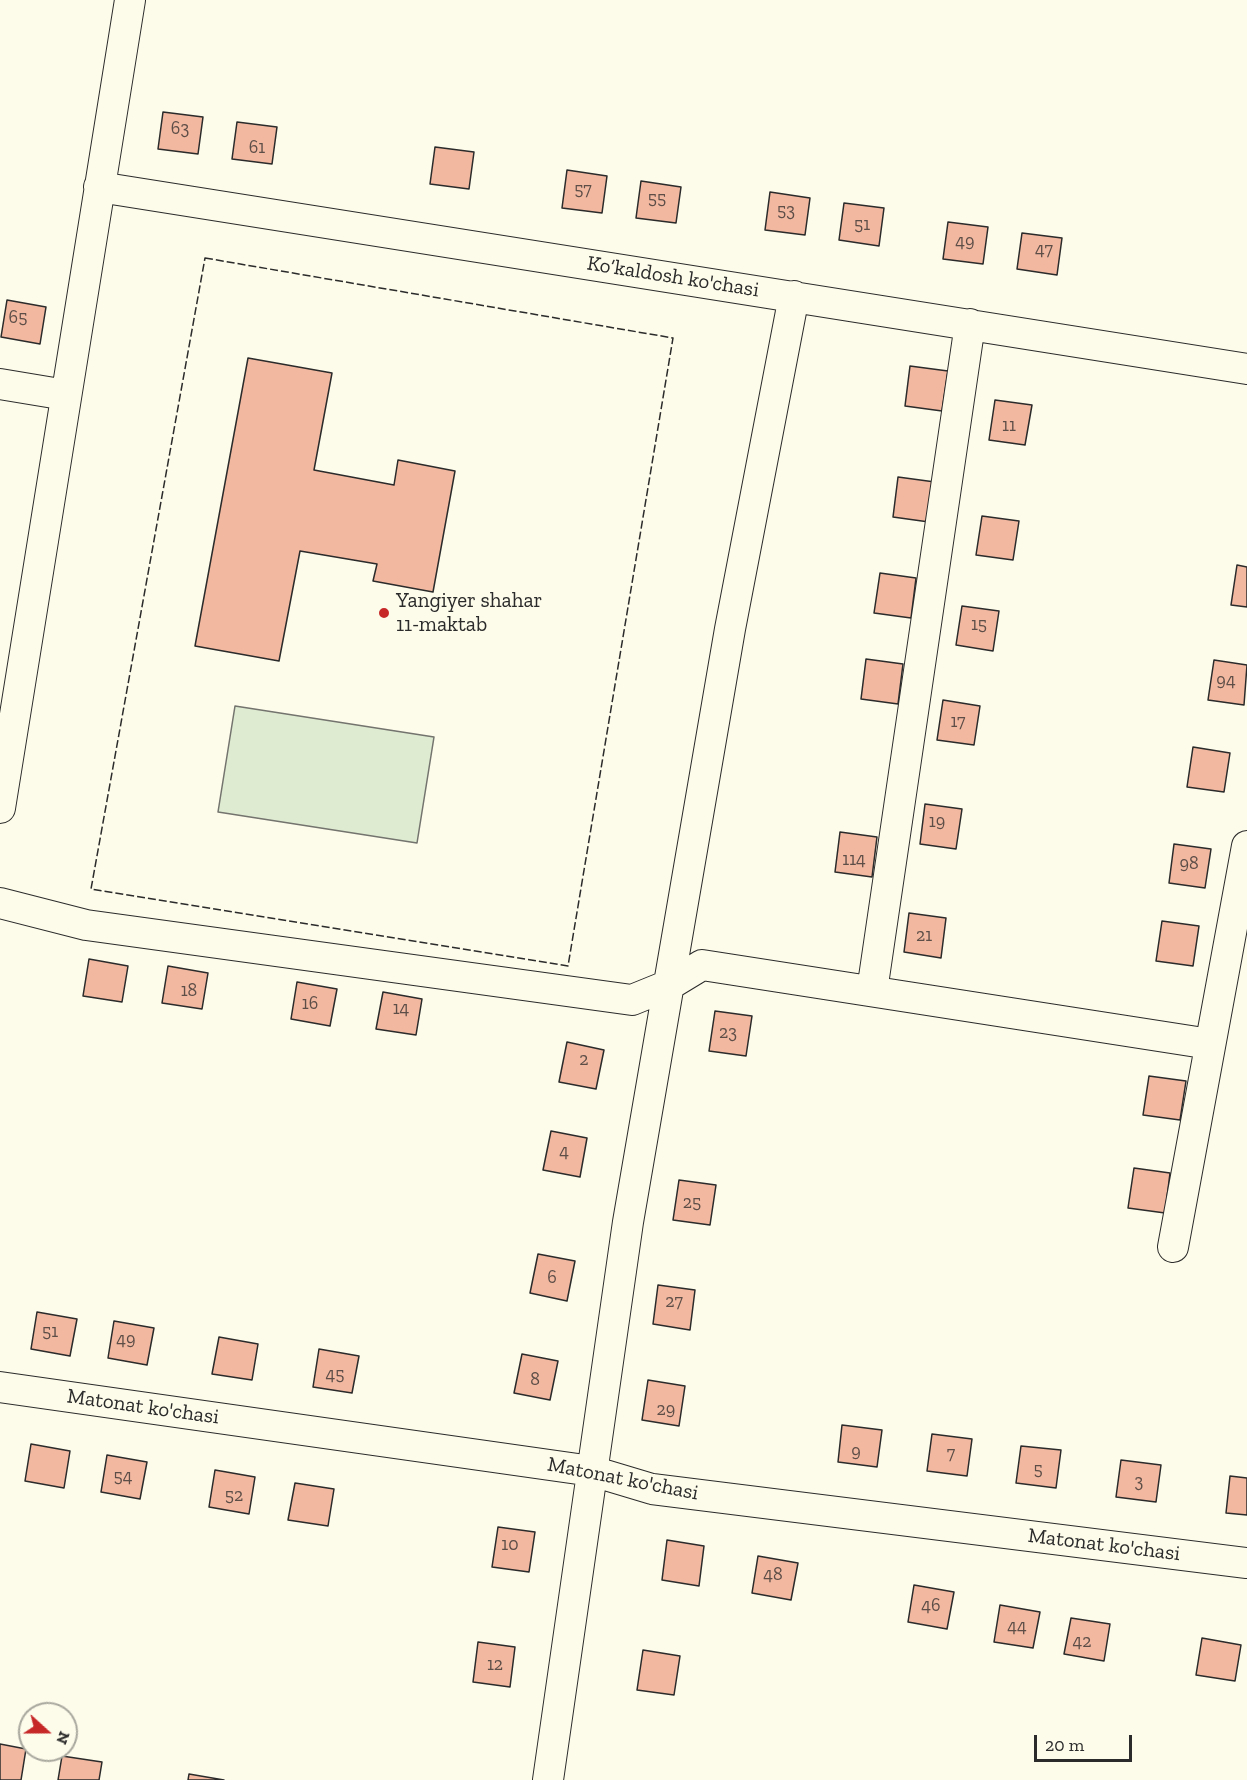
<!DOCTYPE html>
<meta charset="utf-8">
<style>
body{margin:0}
#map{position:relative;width:1247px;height:1780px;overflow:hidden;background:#fdfbea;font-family:"Zilla Slab",serif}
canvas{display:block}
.north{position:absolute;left:18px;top:1702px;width:60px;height:60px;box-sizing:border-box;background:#fdfbea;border:2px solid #a9a89e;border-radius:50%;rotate:111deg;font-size:16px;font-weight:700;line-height:24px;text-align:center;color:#2b2b2b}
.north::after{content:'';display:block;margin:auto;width:21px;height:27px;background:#c62828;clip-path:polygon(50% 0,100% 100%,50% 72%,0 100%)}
.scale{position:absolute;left:1034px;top:1735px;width:98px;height:27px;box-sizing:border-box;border:3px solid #2b2b2b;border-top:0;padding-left:8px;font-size:18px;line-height:21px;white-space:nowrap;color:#2b2b2b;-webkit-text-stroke:4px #fdfbea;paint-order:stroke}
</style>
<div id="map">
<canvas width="1247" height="1780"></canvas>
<div class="north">N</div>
<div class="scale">20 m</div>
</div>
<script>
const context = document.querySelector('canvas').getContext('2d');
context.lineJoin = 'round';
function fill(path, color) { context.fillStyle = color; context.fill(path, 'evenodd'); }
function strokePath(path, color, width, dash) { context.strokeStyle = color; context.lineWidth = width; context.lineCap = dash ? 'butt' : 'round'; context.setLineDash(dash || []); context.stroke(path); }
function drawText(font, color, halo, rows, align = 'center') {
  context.font = font + ' "Zilla Slab",serif'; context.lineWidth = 4.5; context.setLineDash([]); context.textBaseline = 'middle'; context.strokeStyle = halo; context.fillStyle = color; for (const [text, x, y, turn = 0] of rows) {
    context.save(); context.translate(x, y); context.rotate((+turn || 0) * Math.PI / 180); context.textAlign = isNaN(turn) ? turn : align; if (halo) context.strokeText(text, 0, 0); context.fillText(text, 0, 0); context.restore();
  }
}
const green = new Path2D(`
 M235,706l199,31 -17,106 -199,-31z`);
const building = new Path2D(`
 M163,112l40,5 -5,37 -40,-5z
 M237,122l40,5 -5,37 -40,-5z
 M435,147l39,5 -5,37 -39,-5z
 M567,170l40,6 -5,37 -40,-5z
 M641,181l40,6 -5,36 -40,-5z
 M770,192l40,6 -5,37 -40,-5z
 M844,203l40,5 -5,38 -40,-6z
 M948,222l40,5 -5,37 -40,-5z
 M1022,233l40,5 -5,37 -40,-6z
 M7,300l39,7 -6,37 -39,-7z
 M248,358l84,15 -18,97 80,15 4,-25 57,11 -22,121 -60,-11 4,-17 -77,-13 -21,110 -84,-15z
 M910,366l38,5 -6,40 -37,-5z
 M995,400l37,5 -7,40 -36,-5z
 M898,477l37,5 -6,40 -36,-5z
 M982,516l37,5 -6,39 -37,-5z
 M1237,565l10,2v40l-16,-2z
 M880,573l36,5 -5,40 -37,-5z
 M962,606l37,5 -6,40 -37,-6z
 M866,659l37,5 -5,40 -37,-5z
 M1214,660l33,5 -3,40 -36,-5z
 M943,700l37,6 -6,39 -37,-5z
 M1193,747l37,6 -6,39 -37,-5z
 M925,804l37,5 -6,40 -36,-5z
 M840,832l37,5 -5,40 -37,-5z
 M1174,844l37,5 -6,39 -36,-5z
 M909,913l37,5 -5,40 -37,-6z
 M1162,921l37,5 -6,40 -37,-5z
 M89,959l39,7 -6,36 -39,-6z
 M168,966l40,7 -6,36 -40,-6z
 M297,982l40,7 -7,37 -39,-7z
 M383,992l39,7 -6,36 -40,-6z
 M715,1011l37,5 -6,40 -37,-5z
 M567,1042l37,8 -8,39 -37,-7z
 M1149,1076l37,5 -6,39 -37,-5z
 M551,1131l36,7 -7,39 -37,-7z
 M1134,1168l36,5 -5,40 -37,-5z
 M679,1180l37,5 -6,40 -37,-5z
 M538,1254l37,7 -8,40 -37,-8z
 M658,1285l37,5 -5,40 -37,-6z
 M37,1312l40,7 -7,37 -39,-7z
 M114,1321l40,7 -7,37 -39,-7z
 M219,1337l39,7 -6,36 -40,-6z
 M319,1349l40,7 -7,37 -39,-6z
 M522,1354l36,7 -8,39 -36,-7z
 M648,1380l37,6 -6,40 -37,-6z
 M842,1425l40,5 -5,37 -39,-5z
 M932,1434l40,5 -5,37 -40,-5z
 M31,1444l39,7 -6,37 -39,-7z
 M1021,1446l40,4 -5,38 -40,-5z
 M107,1455l40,7 -7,37 -39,-7z
 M1121,1460l40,5 -5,37 -40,-5z
 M215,1470l40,7 -6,37 -40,-7z
 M1230,1476l17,2v37l-21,-2z
 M295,1483l39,6 -6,37 -40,-6z
 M498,1527l37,5 -6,40 -37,-5z
 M667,1540l37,6 -5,40 -37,-6z
 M758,1556l40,7 -7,37 -39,-7z
 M914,1585l40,7 -7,37 -39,-7z
 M1000,1605l40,7 -7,36 -39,-6z
 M1071,1618l39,6 -6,37 -40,-7z
 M1202,1638l39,7 -6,36 -39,-6z
 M478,1642l37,5 -5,40 -37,-5z
 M643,1650l37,6 -6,39 -37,-5z
 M0,1744l26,5 -5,31h-21z
 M62,1756l40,6 -3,18h-41z
 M189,1774l35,6h-36z`);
const street = new Path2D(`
 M99,187l1148,182
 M0,384l66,11
 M0,808l130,-808
 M0,903l86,22 546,75 37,-15 33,-20 508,79
 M872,991l98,-667
 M1173,1247l74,-401
 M0,1387l592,84 60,18 595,74
 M548,1780l80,-558 102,-593 64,-333`);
const fence = new Path2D(`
 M205,258l468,80 -105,628 -477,-77z`);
const markers = [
 [384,613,6,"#c62828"]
];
const numberNames = [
 ["63",180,129],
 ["61",257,148],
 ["57",583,190],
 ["55",657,199],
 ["53",786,211],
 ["51",862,225],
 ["49",965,242],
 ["47",1044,250],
 ["65",18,318],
 ["11",1009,426],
 ["15",979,625],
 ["94",1226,681],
 ["17",958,722],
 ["19",937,822],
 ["114",854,860],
 ["98",1189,864],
 ["21",924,936],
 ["18",189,991],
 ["16",310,1004],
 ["14",401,1009],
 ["23",728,1033],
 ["2",584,1060],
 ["4",564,1152],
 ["25",692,1203],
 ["6",552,1278],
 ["27",674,1302],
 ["51",50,1332],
 ["49",126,1340],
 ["45",335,1375],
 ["8",535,1380],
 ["29",666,1410],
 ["9",856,1452],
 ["7",951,1454],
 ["5",1038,1470],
 ["54",123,1477],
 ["3",1139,1482],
 ["52",234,1496],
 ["10",510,1545],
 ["48",773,1575],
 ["46",931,1606],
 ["44",1017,1627],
 ["42",1082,1642],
 ["12",495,1665]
];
const streetNames = [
 ["Ko‘kaldosh ko'chasi",673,277,9],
 ["Matonat ko'chasi",143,1407,8],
 ["Matonat ko'chasi",623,1479,11],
 ["Matonat ko'chasi",1104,1545,7]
];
const poiNames = [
 ["Yangiyer shahar",396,601],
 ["11-maktab",396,625]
];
fill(green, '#deebd1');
strokePath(green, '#74746e', 1.5);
fill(building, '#f2b8a0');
strokePath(building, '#2b2b2b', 1.5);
strokePath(street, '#2b2b2b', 32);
strokePath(street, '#fdfbea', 30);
strokePath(fence, '#2b2b2b', 1.5, [8, 3]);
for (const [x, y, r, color] of markers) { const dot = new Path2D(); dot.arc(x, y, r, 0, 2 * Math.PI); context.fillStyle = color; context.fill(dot); strokePath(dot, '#fdfbea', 2); }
drawText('18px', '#5d4e48', null, numberNames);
drawText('21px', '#2b2b2b', '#fdfbea', streetNames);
drawText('21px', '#2b2b2b', '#fdfbea', poiNames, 'left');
</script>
